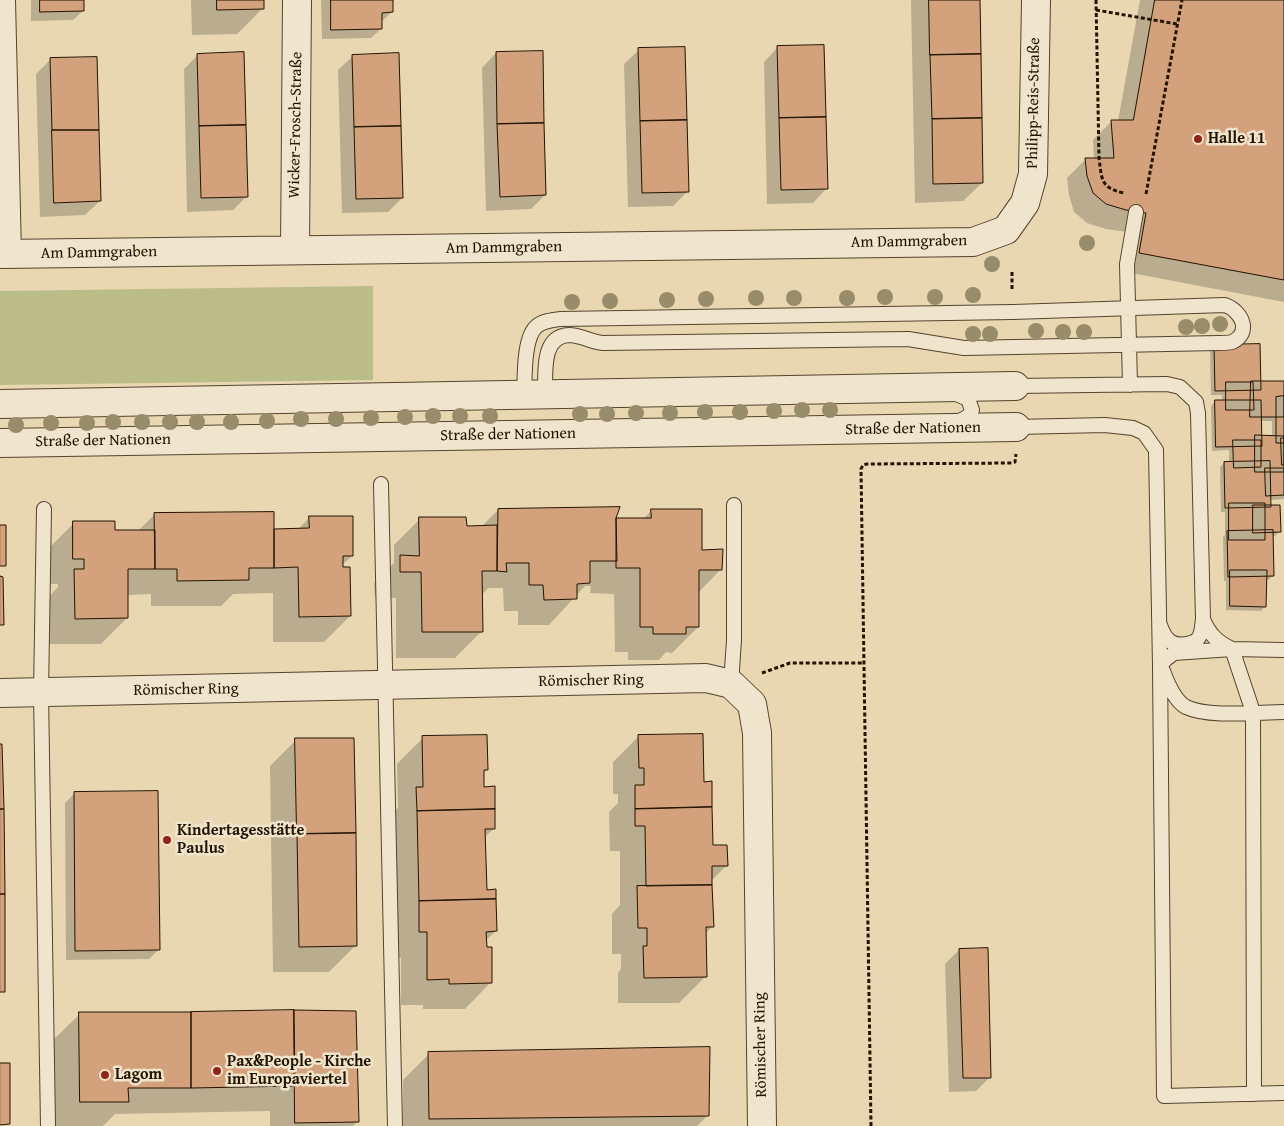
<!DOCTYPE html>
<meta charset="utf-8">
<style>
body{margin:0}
canvas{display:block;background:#e8d7b1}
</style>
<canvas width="1284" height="1126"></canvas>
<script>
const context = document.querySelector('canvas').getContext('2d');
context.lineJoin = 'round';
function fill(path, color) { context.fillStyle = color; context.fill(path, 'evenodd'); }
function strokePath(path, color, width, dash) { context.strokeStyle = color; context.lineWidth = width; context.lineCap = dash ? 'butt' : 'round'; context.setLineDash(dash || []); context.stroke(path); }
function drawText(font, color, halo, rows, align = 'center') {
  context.font = font + ' "Gentium Book Plus",serif'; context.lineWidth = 5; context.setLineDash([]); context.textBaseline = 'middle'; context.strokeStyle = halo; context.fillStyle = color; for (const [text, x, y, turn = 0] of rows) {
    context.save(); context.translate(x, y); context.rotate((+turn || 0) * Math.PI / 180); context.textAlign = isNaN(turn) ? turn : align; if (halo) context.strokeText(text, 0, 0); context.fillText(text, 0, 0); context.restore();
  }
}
const green = new Path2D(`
 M373,286v94l-373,5v-94z`);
const shadow = new Path2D(`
 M31,0h52v11l-10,9 -42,1z
 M191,0h72v8l-26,26 -45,1z
 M321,0h71v12l-11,10v7l-10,9 -49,1z
 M911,0h67l4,183 -19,18 -48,2z
 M1140,0h144v302l-163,-31 7,-39 -22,-3 -19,-6 -13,-11 -5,-17 -2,-17 19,-19h8l-1,-19 19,-19h6z
 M778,47l49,141 -14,15 -46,1 -3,-142z
 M639,50l49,141 -15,15 -45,1 -4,-143z
 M496,53l49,142 -14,14 -45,2 -4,-143z
 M198,55l49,141 -14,14 -46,2 -3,-143z
 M353,56l49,142 -14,14 -46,1 -4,-143z
 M51,59l49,142 -15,14 -45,2 -4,-143z
 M1214,346l46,36h24v125v-8l-14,1v6l9,26 -4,4h-3l1,40 -5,4h-3v26l-4,5 -35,-1v-29h-2l-1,-44 2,-2v-23h-4l-1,-45 4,-4h5v-13l-17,1 -1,-45 4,-5h7v-6h-11l-1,-44zM1260,421h12v16h-11z
 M498,510l116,9h29l8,-8 70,58 -23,24v34l-26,26 -6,-1 -7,8h-31v-8h-13l-1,-58 -24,-1 1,-7h-6l-36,39h-31v-14h-14l-1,-23h-15l-7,8v36l-26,26h-59v-60h-21l-1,-15 20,-20v-18l26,-26 45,8h16z
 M155,514l117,16 26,-1 11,-11 43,38 -10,9 8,51 -26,26h-51v-49l-40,1 -12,12h-70v-12l-24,1v23l-26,26h-52v-47l9,-10v-3h-10v-35l26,-26 39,8h25z
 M639,736l64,47 9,63 14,20 -15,15 1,46 -7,7v43l-26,26h-61v-30l3,-4v-15h-9v-40l8,-9v-54h-10l-1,-39 9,-9v-9h-5v-32z
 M423,738l63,32 -3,3v15l11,40 -10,10 1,53 11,40 -11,10 6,41 -26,27h-42v-4h-22v-47h-7l-3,-144 7,-6 -1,-44z
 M296,740l60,205 -27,27h-56l-3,-206z
 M74,794l85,155 -10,10 -83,1 -1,-157z
 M959,950l31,127 -14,14 -27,1 -4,-128z
 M355,1012l3,109 -5,5h-83v-15l-155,3 -12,12h-49l-1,-86 27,-26z
 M429,1054l279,61 -11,11h-294v-46z`);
const building = new Path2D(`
 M40,0h44v11l-44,1z
 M217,0h47v9l-47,1z
 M331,0h62v12l-11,1v16l-51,1z
 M929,0h51l1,54 -51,1z
 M1155,0h129v280l-145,-27 7,-40 -20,-3 -20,-6 -13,-11 -6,-17 -2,-18h29l-3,-38h22z
 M824,45l2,72 -47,1 -2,-72z
 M685,47l2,73 -47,1 -2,-73z
 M543,51l1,72 -47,1 -1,-72z
 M244,52l2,73 -47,1 -2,-72z
 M399,53l2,73 -47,1 -2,-72z
 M981,54l1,64 -50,1 -2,-64z
 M97,57l2,73h-47l-2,-72z
 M826,117l2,72 -47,1 -2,-72z
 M982,118l1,65 -50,1 -1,-65z
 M687,120l2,72 -47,1 -2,-72z
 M544,123l2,72 -46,2 -3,-73z
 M246,125l2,72 -47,1 -2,-72z
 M401,126l2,72 -47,1 -2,-72z
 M52,130h47l2,71 -47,2z
 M1260,344l1,46 -46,1 -1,-46z
 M1251,381h33v36h-34z
 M1226,382h27l1,28h-28z
 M1284,396v47h-8v-46z
 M1215,400h46l1,46 -46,1z
 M1255,435l29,1v36h-29z
 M1281,438h3v27h-2z
 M1233,440h28v27l-27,1z
 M1270,461l1,46 -46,1 -1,-46z
 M1265,468h19v27l-18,1z
 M1229,503h36v37h-36z
 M1253,505h27l1,27 -28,1z
 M620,507l-4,11 1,43h-27v22l-13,1v15l-33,1 -1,-15h-14v-22h-23l1,9 -10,-1 1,-62z
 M651,509h51v41l21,-1 -1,21h-23v57h-13v7h-33v-7h-13v-59h-24v-50h35z
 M274,512v56h-25v12l-72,1v-12h-22l-1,-56z
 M309,516h44v40h-10v11h7l1,49 -52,1 -1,-50 -24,1v-39l35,-1z
 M419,517h47l1,9 30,-1v46h-15l1,61h-61l-1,-60h-21v-17l19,1z
 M73,521h42v9h40v39h-27v49l-53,1 -1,-50h10v-10h-11z
 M0,525h6v41h-6z
 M1273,530l1,46 -46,1 -1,-46z
 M1230,570h37l-1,37 -36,-1z
 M0,576l3,1 1,48h-4z
 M703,734l1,48 8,-1v26l-77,2v-24h9v-17h-5l-1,-33z
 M487,735l1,35h-4v17l11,-1v23l-78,2 -1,-24h7l-1,-51z
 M295,738h59l2,95 -59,1z
 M0,744h2l2,65h-4z
 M158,791l2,159 -85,1 -1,-159z
 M712,807l1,38h14l1,21h-16v19l-66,1 -1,-60h-10v-17z
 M0,809h4l1,85h-5z
 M495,809v20h-10l2,61 9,-1v10l-77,2 -2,-90z
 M356,833l1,113 -58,1 -2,-113z
 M712,885l2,42h-8l1,50 -63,1 -1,-32h4v-18h-9l-1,-42z
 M0,894h5v98h-5z
 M496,899l1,32 -11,1 1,15h5v36l-43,1v-5l-22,1v-48h-8v-31z
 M988,948l3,130h-28l-4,-129z
 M294,1010l1,76 -104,2v-76z
 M294,1010l62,1 3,111 -64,1z
 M79,1012h112v76h-63l1,14h-49z
 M710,1047l-1,69 -280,3 -1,-67z
 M0,1063h10v61l-10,1z`);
const path = new Path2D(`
 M1096,0l3,158c3,21 1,30 25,35
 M1096,10l81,14
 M1146,194l36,-194
 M1012,272v19
 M762,673l28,-10h73
 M871,1126l-10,-657 2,-4 4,-1 143,-1 5,-1 1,-8`);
const lane = new Path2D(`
 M1130,385l-3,-121 9,-52
 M1015,386l152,-2 13,3 16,15 2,11 5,206c-1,6 -1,15 -5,20 -6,6 -20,7 -27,3 -6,-4 -9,-11 -11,-17
 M954,393l14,6 4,11 -3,6 -13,7
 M524,396c1,-17 -1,-59 13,-70 6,-5 15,-6 23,-7l453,-7 212,-7c17,6 27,28 7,37 -3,1 -9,1 -13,1l-255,5 -56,-9 -305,4c-11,-1 -23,-8 -34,-8 -29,1 -23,41 -24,60
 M1016,427l89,-2 28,3 11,5 12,17 4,216 4,430 120,-3
 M381,484l14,642
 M44,509l-3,184 7,433
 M1203,619c6,15 14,23 29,30l21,63 1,382
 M1160,666l6,-7 8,-6 58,-4 52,1
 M1163,671c4,11 12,30 23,36 23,11 72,5 98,5
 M731,684l3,-44v-135`);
const street = new Path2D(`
 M1,0l6,254
 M295,250l2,-250
 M0,254l973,-12 33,-12 19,-27 8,-29 3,-174
 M0,404l1015,-18
 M0,443l1016,-16
 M0,693l706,-15 25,6 21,20 5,29 5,393`);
const trees = [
 [1087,243],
 [992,264],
 [973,295],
 [885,297],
 [935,297],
 [756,298],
 [794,298],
 [847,298],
 [706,299],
 [667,300],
 [610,301],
 [572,302],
 [1220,324],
 [1202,326],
 [1186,327],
 [1036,331],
 [1063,332],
 [1084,332],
 [973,334],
 [990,334],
 [802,410],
 [830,410],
 [774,411],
 [705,412],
 [740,412],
 [636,413],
 [670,413],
 [580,414],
 [607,414],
 [433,416],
 [460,416],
 [490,416],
 [405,417],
 [371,418],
 [301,419],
 [336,419],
 [267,421],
 [113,422],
 [142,422],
 [170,422],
 [197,422],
 [231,422],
 [51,423],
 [87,423],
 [16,425]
];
const markers = [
 [1198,139,5,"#8f2418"],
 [167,840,5,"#8f2418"],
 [217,1071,5,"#8f2418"],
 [105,1075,5,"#8f2418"]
];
const streetNames = [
 ["Philipp-Reis-Straße",1034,103,-89],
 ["Wicker-Frosch-Straße",296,125,-89],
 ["Am Dammgraben",909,242,-1],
 ["Am Dammgraben",504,248,-1],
 ["Am Dammgraben",99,253,-1],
 ["Straße der Nationen",913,429,-1],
 ["Straße der Nationen",508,435,-1],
 ["Straße der Nationen",103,441,-1],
 ["Römischer Ring",591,681,-1],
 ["Römischer Ring",186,690,-1],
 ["Römischer Ring",761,1045,-91]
];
const poiNames = [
 ["Halle 11",1208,139],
 ["Kindertagesstätte",177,831],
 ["Paulus",177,849],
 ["Pax&People - Kirche",227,1062],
 ["im Europaviertel",227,1080],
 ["Lagom",115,1075]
];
fill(green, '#bbbd88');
fill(shadow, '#0003');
fill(building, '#d3a17b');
strokePath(building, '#231301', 1);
strokePath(lane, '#54442d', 16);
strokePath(street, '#54442d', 30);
strokePath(path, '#231301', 3, [4, 2.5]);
strokePath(lane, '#f0e5cc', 14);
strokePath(street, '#f0e5cc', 28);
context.fillStyle = '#998c6a';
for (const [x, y] of trees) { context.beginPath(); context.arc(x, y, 8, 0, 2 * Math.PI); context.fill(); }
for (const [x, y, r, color] of markers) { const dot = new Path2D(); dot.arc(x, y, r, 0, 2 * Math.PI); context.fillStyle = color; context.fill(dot); strokePath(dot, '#f0e5cc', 2); }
drawText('16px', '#231301', '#f0e5cc', streetNames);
drawText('bold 16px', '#231301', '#f0e5cc', poiNames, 'left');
</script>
